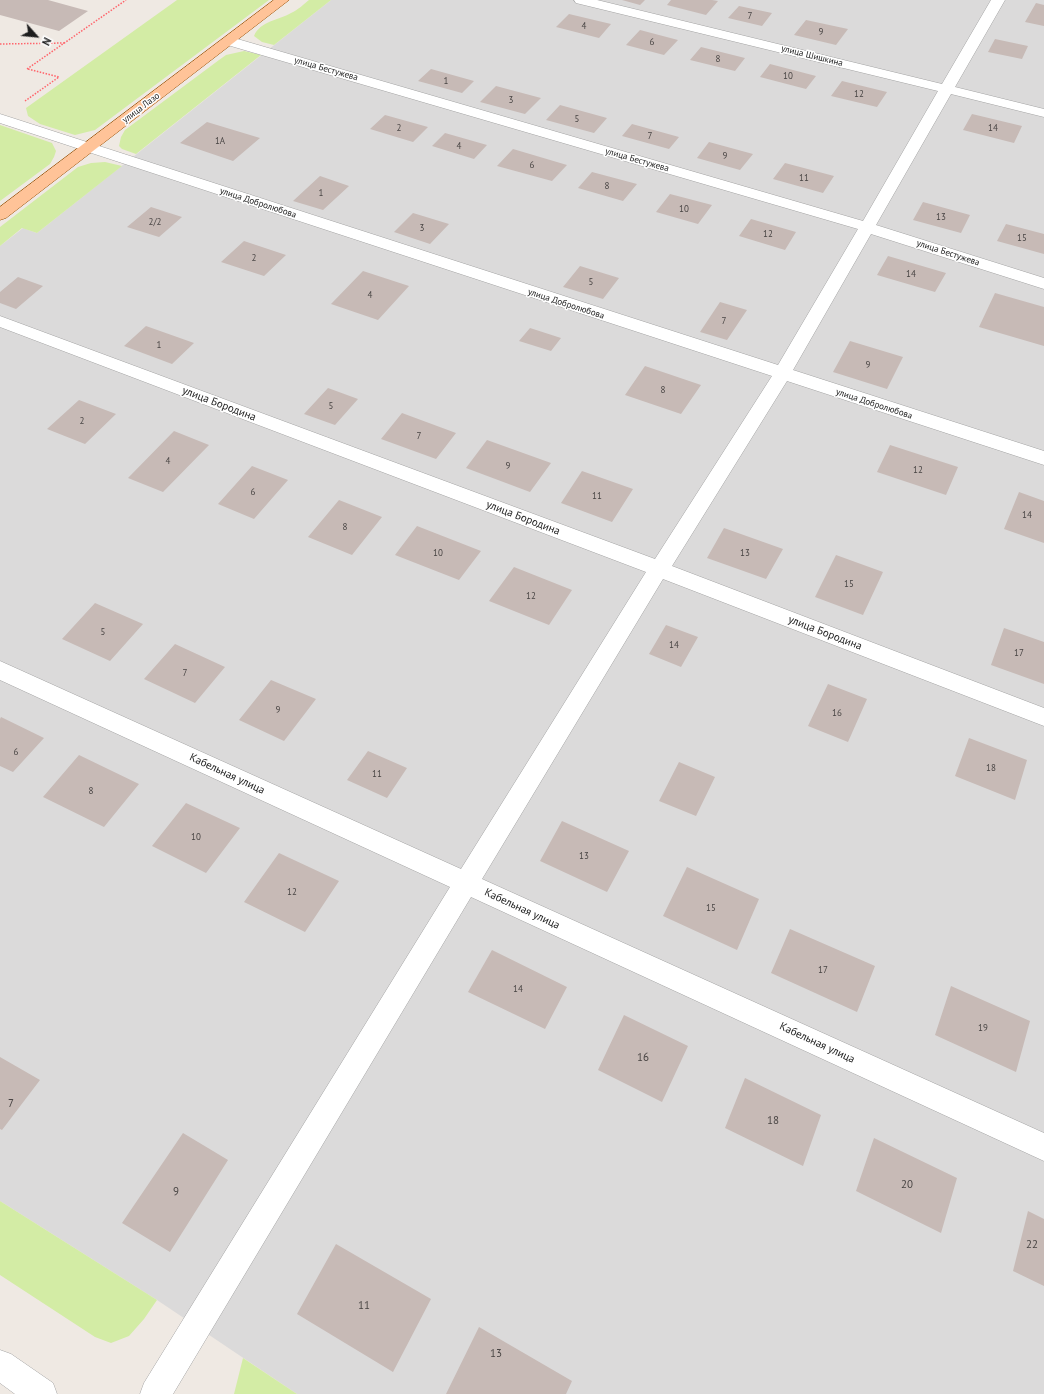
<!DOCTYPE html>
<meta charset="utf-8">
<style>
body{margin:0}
#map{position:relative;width:1044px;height:1394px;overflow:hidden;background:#efe9e3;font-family:"PT Sans",sans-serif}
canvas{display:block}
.north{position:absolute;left:16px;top:16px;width:40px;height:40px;-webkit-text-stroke:3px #fff;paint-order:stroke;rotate:117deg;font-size:11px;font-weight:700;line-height:16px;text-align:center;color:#1d1d1d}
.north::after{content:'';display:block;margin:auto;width:14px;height:18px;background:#1d1d1d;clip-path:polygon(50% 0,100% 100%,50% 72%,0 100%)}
</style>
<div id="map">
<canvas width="1044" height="1394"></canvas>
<div class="north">N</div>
</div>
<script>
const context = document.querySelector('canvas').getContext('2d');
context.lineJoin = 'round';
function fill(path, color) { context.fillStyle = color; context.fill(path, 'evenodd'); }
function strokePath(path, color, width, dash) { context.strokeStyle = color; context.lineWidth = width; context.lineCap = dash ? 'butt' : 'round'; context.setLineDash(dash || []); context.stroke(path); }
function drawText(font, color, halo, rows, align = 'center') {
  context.font = font + ' "PT Sans",sans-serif'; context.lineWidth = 3; context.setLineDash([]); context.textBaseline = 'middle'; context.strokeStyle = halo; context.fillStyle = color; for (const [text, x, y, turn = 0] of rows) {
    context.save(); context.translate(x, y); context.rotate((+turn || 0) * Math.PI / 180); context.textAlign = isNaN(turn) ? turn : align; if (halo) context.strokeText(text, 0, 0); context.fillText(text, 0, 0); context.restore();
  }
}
const residential = new Path2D(`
 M331,0h713v1394h-747l-140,-94 -157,-99v-955l23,-18 14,5z`);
const grass = new Path2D(`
 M177,0h92l-174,130 -20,5 -35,-11 -12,-8 -2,-8z
 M309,0h22l-57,45 -12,-3 -8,-6c6,-15 25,-16 37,-23 7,-3 13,-9 18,-13z
 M244,51l17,4 -125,99 -14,-5 -3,-3 2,-9 4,-7 94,-70 7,-5z
 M0,125l52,18 4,8 -2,6 -4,7 -50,37z
 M105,162l17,4 -85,67 -15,-5 -22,18v-19l78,-60 13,-4z
 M0,1201l157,99 -13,19 -15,17 -18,7 -16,-6 -95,-62z
 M243,1358l54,36h-63z`);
const building = new Path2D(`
 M0,0h48l40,11 -29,20 -59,-16z
 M622,0h23l-5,5z
 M671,0h41l6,1 -12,14 -39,-10z
 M1036,3l8,2v21l-19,-4z
 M739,6l33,7 -10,13 -34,-8z
 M569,14l42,10 -12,14 -43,-11z
 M806,20l42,9 -12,16 -42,-10z
 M640,30l38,10 -14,15 -38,-10z
 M995,39l33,7 -6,13 -34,-7z
 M701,47l44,11 -10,13 -45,-11z
 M770,64l46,12 -10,13 -46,-12z
 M431,69l43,12 -12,12 -44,-12z
 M842,81l45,11 -10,15 -46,-11z
 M496,86l45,12 -16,16 -45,-12z
 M560,105l47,13 -13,15 -48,-13z
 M972,114l50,12 -8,17 -51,-13z
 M385,115l43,12 -15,15 -43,-13z
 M207,122l53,16 -27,23 -53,-18z
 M632,124l47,13 -10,12 -47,-13z
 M445,133l42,12 -13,14 -42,-13z
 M709,142l44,12 -13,16 -43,-12z
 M513,149l54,16 -15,16 -55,-15z
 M785,163l49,13 -11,17 -50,-14z
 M592,172l45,12 -14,17 -45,-13z
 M320,176l29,10 -26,24 -30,-9z
 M670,194l42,11 -14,19 -42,-12z
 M923,202l47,13 -9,18 -48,-13z
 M151,207l31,10 -23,20 -32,-10z
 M413,213l36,11 -19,20 -36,-12z
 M751,219l45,13 -11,18 -46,-14z
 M1006,224l38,10v20l-47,-13z
 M244,241l42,14 -22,21 -43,-14z
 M888,256l58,17 -11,19 -58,-17z
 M580,266l39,12 -16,21 -40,-12z
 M363,271l46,15 -31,34 -47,-16z
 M18,277l25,9 -27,23 -16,-6v-11z
 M995,293l49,14v39l-65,-19z
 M720,302l27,8 -20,30 -27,-8z
 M146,326l48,17 -22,21 -48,-18z
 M530,328l31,10 -10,13 -32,-10z
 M850,341l53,16 -16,32 -54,-17z
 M645,366l56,19 -20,29 -56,-19z
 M328,388l30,11 -23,26 -31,-11z
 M79,400l37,14 -31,30 -38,-15z
 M402,413l54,20 -20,26 -55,-20z
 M174,431l35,14 -46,47 -35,-14z
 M487,440l64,23 -21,29 -64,-24z
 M890,445l68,22 -12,28 -69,-23z
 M252,466l36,14 -34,39 -36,-15z
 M582,471l51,18 -21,33 -51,-19z
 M1019,492l25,9v42l-40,-14z
 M339,500l43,17 -30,38 -44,-18z
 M417,526l64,25 -22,29 -64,-25z
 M724,528l59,21 -17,30 -59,-21z
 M836,555l47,17 -20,43 -48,-18z
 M514,567l58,23 -23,35 -60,-24z
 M95,603l48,21 -33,37 -48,-22z
 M666,625l32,12 -17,30 -32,-13z
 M1004,628l40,14v42l-53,-19z
 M175,644l50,23 -30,36 -51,-24z
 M271,680l45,19 -32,42 -45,-21z
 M828,684l39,15 -19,43 -40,-16z
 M1,717l43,21 -31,34 -13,-6v-47z
 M969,738l58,22 -12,40 -60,-24z
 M368,751l39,17 -20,30 -40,-18z
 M79,755l60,29 -35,43 -61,-30z
 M679,762l36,15 -19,39 -37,-15z
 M186,803l54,25 -34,45 -54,-27z
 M562,821l67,30 -22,41 -67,-31z
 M279,853l60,28 -34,51 -61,-30z
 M687,867l72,32 -22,51 -74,-34z
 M790,929l85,37 -18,46 -86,-39z
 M492,950l75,37 -22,42 -77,-37z
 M951,986l79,35 -14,51 -81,-37z
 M624,1015l64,31 -26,56 -64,-32z
 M0,1057l40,23 -38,50 -2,-1z
 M745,1078l76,37 -18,51 -78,-38z
 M183,1133l45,27 -58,92 -48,-29z
 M874,1138l83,40 -16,55 -85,-42z
 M1028,1211l16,8v67l-31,-15z
 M336,1244l95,55 -38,73 -96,-58z
 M479,1327l93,54 -6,13h-120z`);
const path = new Path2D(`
 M0,44l64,-1
 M27,69l99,-69
 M25,101l34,-24 -31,-8`);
const minor = new Path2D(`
 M574,0h23l345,84 49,-84h14l-50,87 89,22v8l-93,-23 -75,131 168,53v11l-173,-55 -78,136 251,81v14l-257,-84 -115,185 372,142v18l-381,-147 -181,300 562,254v28l-573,-264 -298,497h-33l4,-11 306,-496 -450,-207v-19l461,208 185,-297 -646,-245v-11l655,243 117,-183 -772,-253v-9l778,251 80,-136 -634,-185 -2,-3 2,-3h10l629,183 75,-130 -362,-88z
 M0,1350l11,4 42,29 4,11h-42l-15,-11z`);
const major = new Path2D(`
 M274,0h15l-283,218 -6,2v-13z`);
const numberNames = [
 ["7",750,16],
 ["4",584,26],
 ["9",821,32],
 ["6",652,42],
 ["8",718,59],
 ["10",788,76],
 ["1",446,81],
 ["12",859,94],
 ["3",511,100],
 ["5",577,119],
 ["2",399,128],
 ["14",993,128],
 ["7",650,136],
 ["1А",220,141],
 ["4",459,146],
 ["9",725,156],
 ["6",532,165],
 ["11",804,178],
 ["8",607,186],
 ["1",321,193],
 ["10",684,209],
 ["13",941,217],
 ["2/2",155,222],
 ["3",422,228],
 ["12",768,234],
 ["15",1022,238],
 ["2",254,258],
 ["14",911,274],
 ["5",591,282],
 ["4",370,295],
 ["7",724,321],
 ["1",159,345],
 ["9",868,365],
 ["8",663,390],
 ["5",331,406],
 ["2",82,421],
 ["7",419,436],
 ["4",168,461],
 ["9",508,466],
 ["12",918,470],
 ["6",253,492],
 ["11",597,496],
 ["14",1027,515],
 ["8",345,527],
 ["10",438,553],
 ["13",745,553],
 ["15",849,584],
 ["12",531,596],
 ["5",103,632],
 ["14",674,645],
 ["17",1019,653],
 ["7",185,673],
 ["9",278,710],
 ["16",837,713],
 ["6",16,752],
 ["18",991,768],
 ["11",377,774],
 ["8",91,791],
 ["10",196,837],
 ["13",584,856],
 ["12",292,892],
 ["15",711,908],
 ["17",823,970],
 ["14",518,989],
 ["19",983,1028]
];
const farStreetnames = [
 ["улица Шишкина",812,56,14],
 ["улица Бестужева",326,69,16],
 ["улица Лазо",141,108,-37],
 ["улица Бестужева",637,160,16],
 ["улица Добролюбова",258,203,18],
 ["улица Бестужева",948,253,18],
 ["улица Добролюбова",566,304,18],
 ["улица Добролюбова",874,404,18]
];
const streetNames = [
 ["улица Бородина",219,404,21],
 ["улица Бородина",523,518,21],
 ["улица Бородина",825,633,21],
 ["Кабельная улица",227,774,25],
 ["Кабельная улица",522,909,25],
 ["Кабельная улица",817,1043,25]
];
const nearNumbernames = [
 ["16",643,1058],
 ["7",11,1104],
 ["18",773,1121],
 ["20",907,1185],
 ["9",176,1192],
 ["22",1032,1245],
 ["11",364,1306],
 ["13",496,1354]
];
fill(residential, '#dbdada');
fill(grass, '#d3eca5');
fill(building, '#c7bab6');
strokePath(minor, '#a4a4a4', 1);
strokePath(major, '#974e00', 1);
strokePath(path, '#ff646b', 1.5, [1.5, 1.5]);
fill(minor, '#fff');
fill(major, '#ffc398');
drawText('9px', '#484443', null, numberNames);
drawText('9px', '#1d1d1d', '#fff', farStreetnames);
drawText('11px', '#1d1d1d', '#fff', streetNames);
drawText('11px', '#484443', null, nearNumbernames);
</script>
